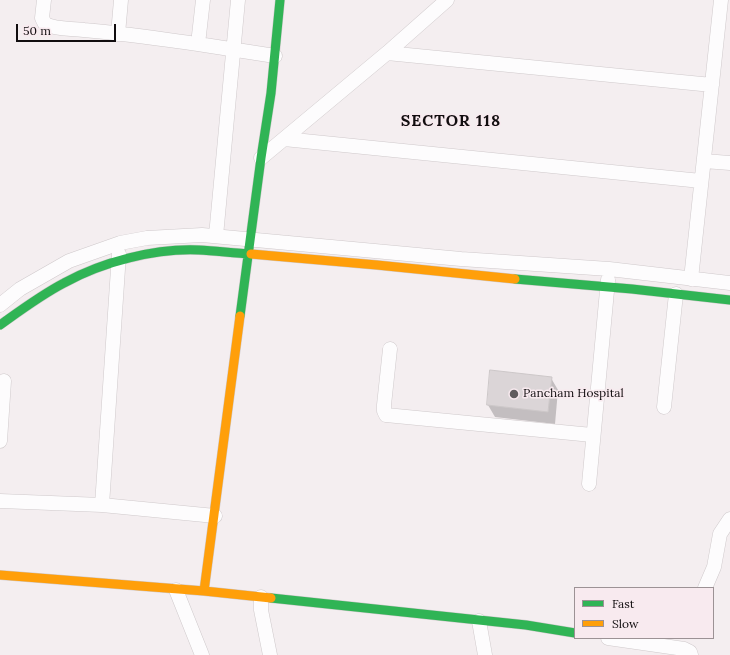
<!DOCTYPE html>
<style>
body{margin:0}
#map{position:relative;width:730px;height:655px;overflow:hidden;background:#f4eef0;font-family:Lora,serif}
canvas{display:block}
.legend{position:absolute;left:574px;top:587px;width:140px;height:52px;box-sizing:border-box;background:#f8eaef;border:1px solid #9c9295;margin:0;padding:5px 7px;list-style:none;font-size:12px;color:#110d0f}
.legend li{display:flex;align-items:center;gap:8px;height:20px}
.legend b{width:20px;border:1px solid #9c9295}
.scale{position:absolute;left:16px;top:24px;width:100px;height:18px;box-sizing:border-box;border:2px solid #110d0f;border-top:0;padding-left:5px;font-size:12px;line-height:14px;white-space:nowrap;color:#110d0f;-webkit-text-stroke:3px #f8eaef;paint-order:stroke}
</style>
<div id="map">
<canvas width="730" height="655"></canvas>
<ul class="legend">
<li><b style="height:5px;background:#30b455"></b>Fast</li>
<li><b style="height:5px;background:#ff9f0a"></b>Slow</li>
</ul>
<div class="scale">50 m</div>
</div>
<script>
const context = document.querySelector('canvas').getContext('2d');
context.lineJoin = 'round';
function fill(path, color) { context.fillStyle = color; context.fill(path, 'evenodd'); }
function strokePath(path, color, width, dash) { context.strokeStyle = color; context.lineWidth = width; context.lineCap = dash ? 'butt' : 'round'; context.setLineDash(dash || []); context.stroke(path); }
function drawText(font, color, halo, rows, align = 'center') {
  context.font = font + ' Lora,serif'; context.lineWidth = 3; context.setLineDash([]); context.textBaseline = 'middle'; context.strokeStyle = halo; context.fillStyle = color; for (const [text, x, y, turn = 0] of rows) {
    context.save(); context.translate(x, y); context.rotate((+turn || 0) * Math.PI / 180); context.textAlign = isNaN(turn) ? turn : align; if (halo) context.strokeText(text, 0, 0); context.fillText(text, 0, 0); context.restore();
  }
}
const shadow = new Path2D(`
 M551,378l7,12 -3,34 -60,-7 -7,-12z`);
const building = new Path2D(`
 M490,370l62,7 -4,35 -61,-7z`);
const street = new Path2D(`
 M44,0l-2,18 3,6c12,6 26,4 39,6 38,3 76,9 114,14l5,-44
 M118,34l3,-34
 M198,44l77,12
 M387,53l325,32
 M284,139l417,42
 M261,158l126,-105 60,-53
 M704,161l26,2
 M216,236l22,-236
 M691,279l30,-279
 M0,305l20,-16 49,-28 51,-18 27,-5 55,-3 259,24 148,10 121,14
 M390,349l-6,56v6l2,4 206,20
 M664,407l12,-113
 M0,441l4,-60
 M589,484l19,-204
 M0,501l102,4 113,11
 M102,505l17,-251
 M705,588l9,-21 6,-33 10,-15
 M176,590l26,65
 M261,597v13l9,45
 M479,621l6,34
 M608,638l76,11 6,3 1,3`);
const fast = new Path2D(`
 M515,279l117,10 98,11
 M240,316l21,-158 10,-65 9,-93
 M0,325c21,-15 41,-30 64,-42 38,-21 91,-35 135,-33 17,1 35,3 52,4
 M271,598l255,27 49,8`);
const slow = new Path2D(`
 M251,254l126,11 138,14
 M0,575l204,16 67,7
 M204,591l36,-275`);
const markers = [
 [514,394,5,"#605c5e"]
];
const poiNames = [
 ["Pancham Hospital",523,394]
];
const districtNames = [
 ["SECTOR 118",451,121]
];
fill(shadow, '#0003');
fill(building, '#dbd5d7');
strokePath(building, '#ccc7c8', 1);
strokePath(street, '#cfc9cb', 15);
strokePath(fast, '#cfc9cb', 10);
strokePath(slow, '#cfc9cb', 10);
strokePath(street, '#fdfcfd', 14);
strokePath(fast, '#30b455', 9);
strokePath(slow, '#ff9f0a', 9);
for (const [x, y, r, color] of markers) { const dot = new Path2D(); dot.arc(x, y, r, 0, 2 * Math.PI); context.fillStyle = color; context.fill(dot); strokePath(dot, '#f8eaef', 1.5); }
drawText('12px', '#110d0f', '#f8eaef', poiNames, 'left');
context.letterSpacing = '1px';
drawText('bold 16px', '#110d0f', '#f8eaef', districtNames);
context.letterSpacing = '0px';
</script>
